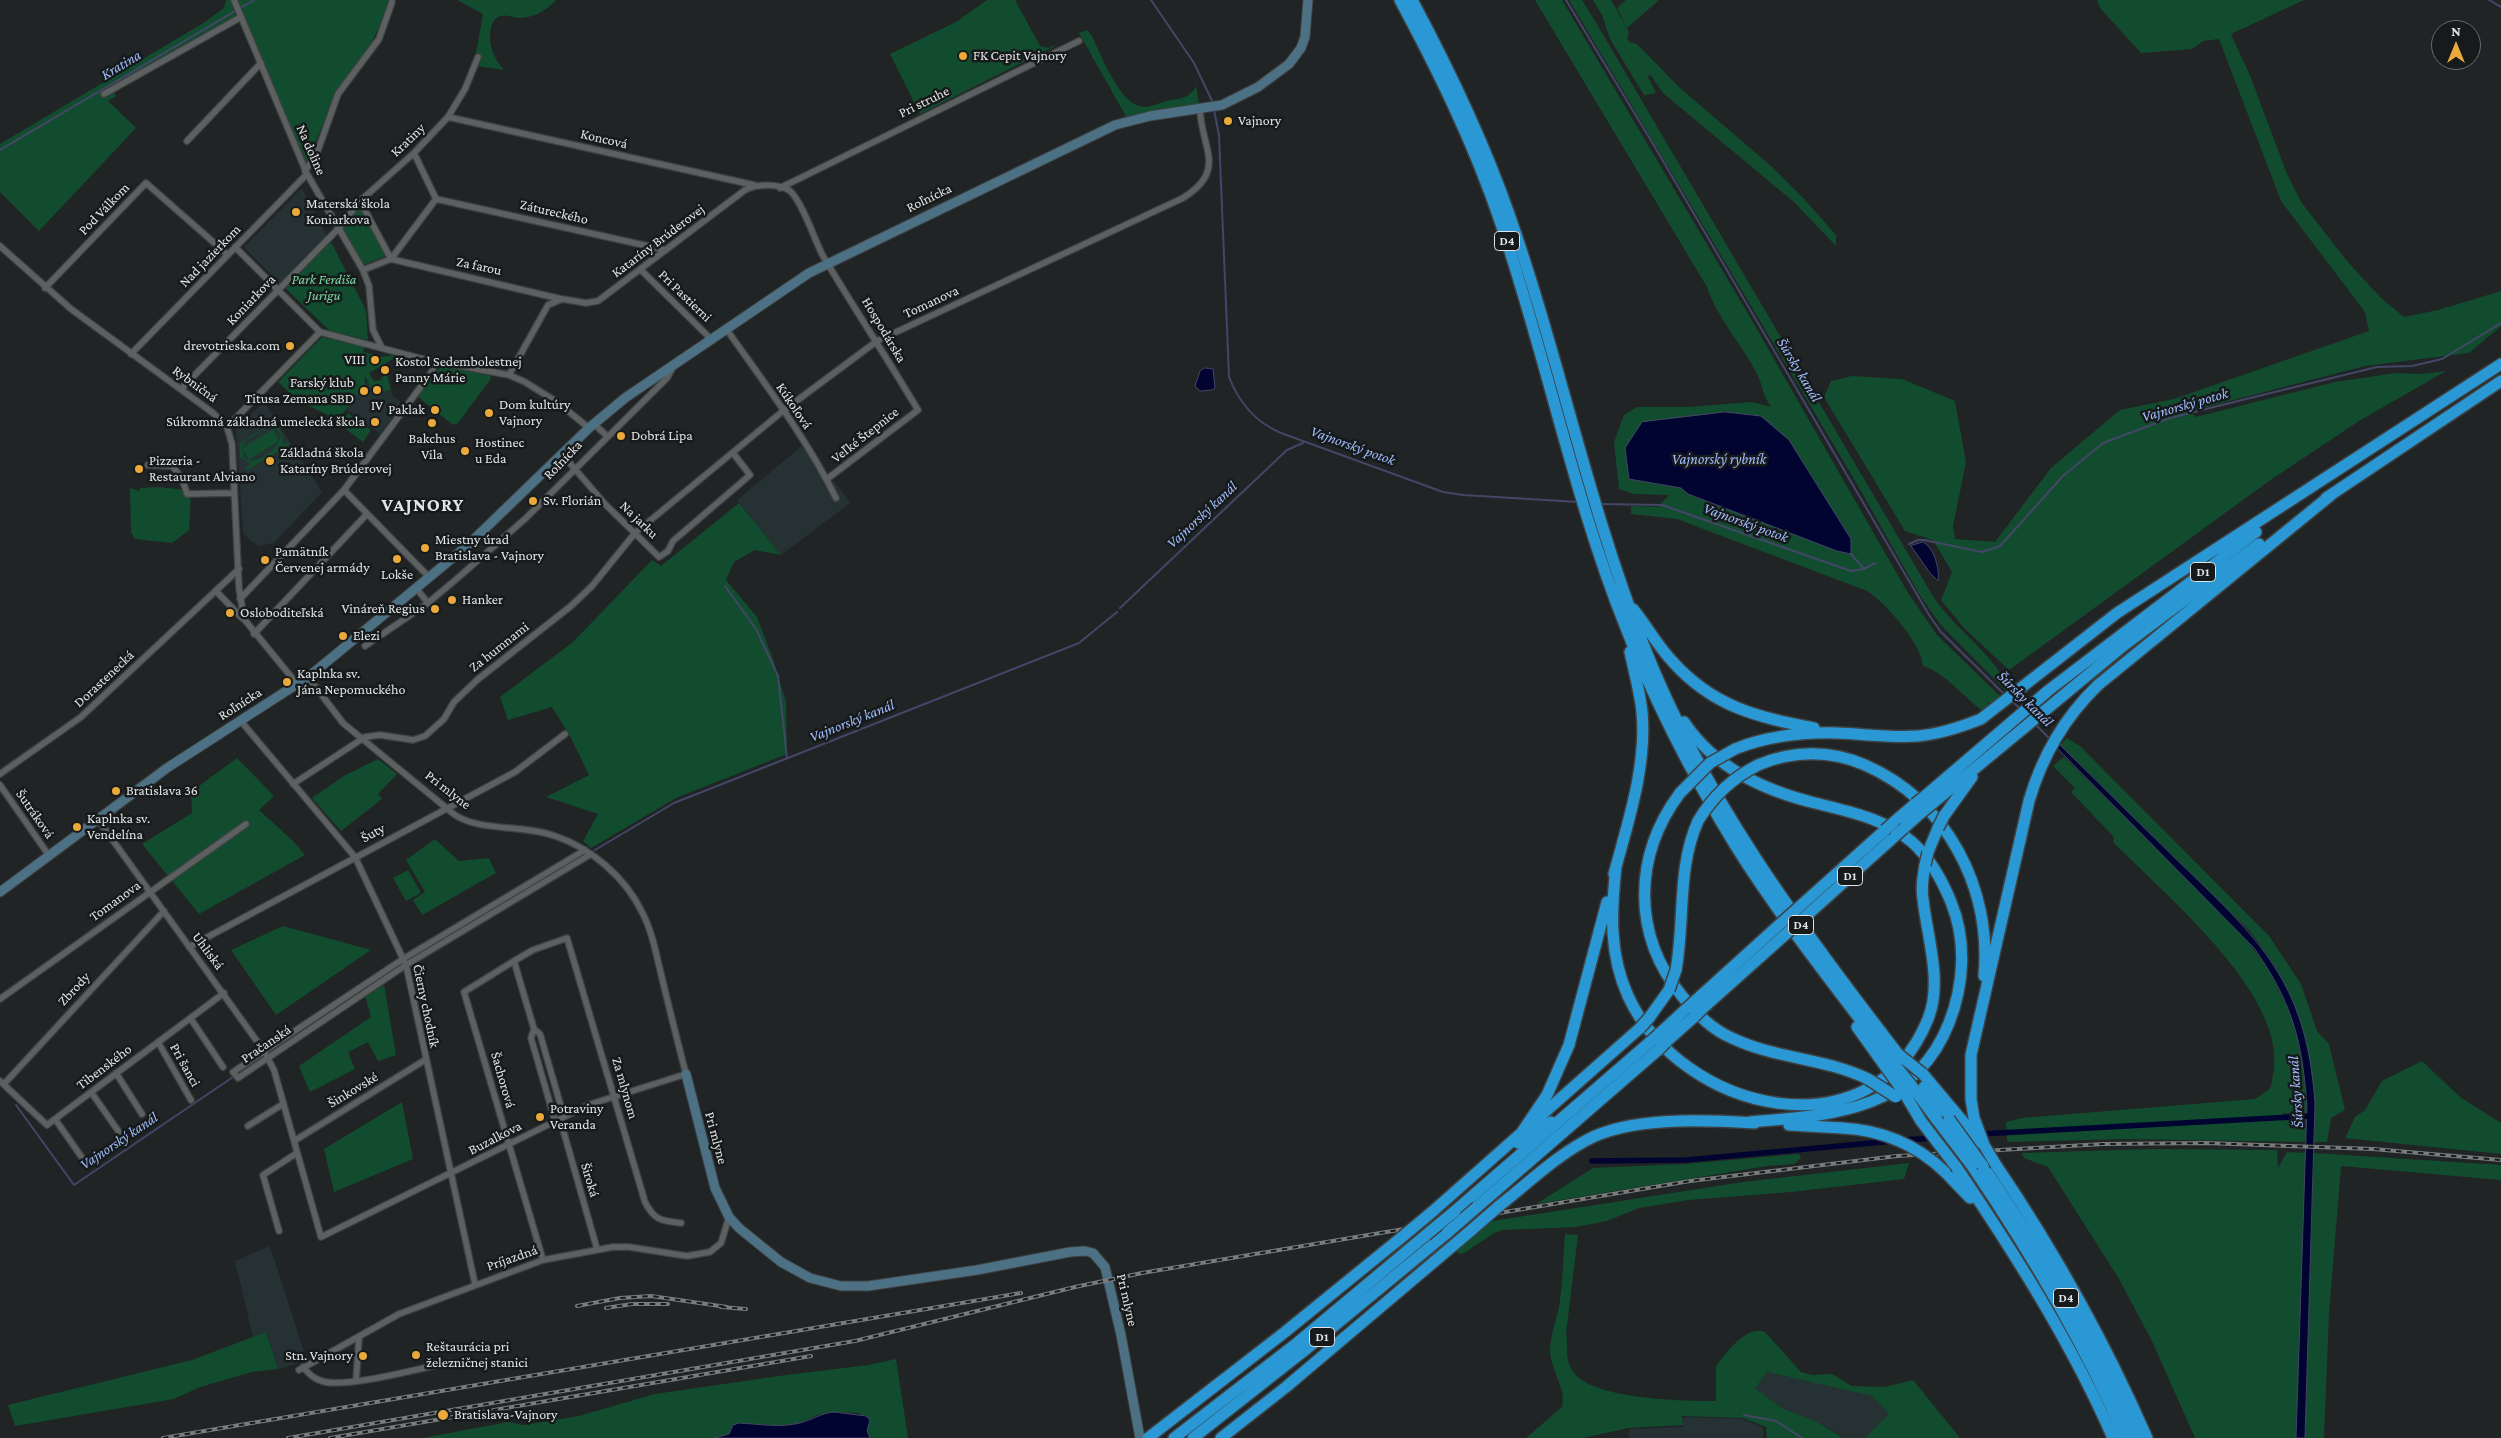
<!DOCTYPE html>
<meta charset="utf-8">
<style>
body{margin:0}
#map{position:relative;width:2501px;height:1438px;overflow:hidden;background:#202425;font-family:"Crimson Pro",serif}
canvas{display:block}
.north{position:absolute;left:2431px;top:20px;width:50px;height:50px;box-sizing:border-box;background:#171a1b;border:1px solid #686b6c;border-radius:50%;rotate:0deg;font-size:14px;font-weight:700;line-height:20px;text-align:center;color:#e2e4e5}
.north::after{content:'';display:block;margin:auto;width:18px;height:22px;background:#eca93b;clip-path:polygon(50% 0,100% 100%,50% 72%,0 100%)}
</style>
<div id="map">
<canvas width="2501" height="1438"></canvas>
<div class="north">N</div>
</div>
<script>
const context = document.querySelector('canvas').getContext('2d');
context.lineJoin = 'round';
function fill(path, color) { context.fillStyle = color; context.fill(path, 'evenodd'); }
function strokePath(path, color, width, dash) { context.strokeStyle = color; context.lineWidth = width; context.lineCap = dash ? 'butt' : 'round'; context.setLineDash(dash || []); context.stroke(path); }
function drawText(font, color, halo, rows, align = 'center') {
  context.font = font + ' "Crimson Pro",serif'; context.lineWidth = 5; context.setLineDash([]); context.textBaseline = 'middle'; context.strokeStyle = halo; context.fillStyle = color; for (const [text, x, y, turn = 0] of rows) {
    context.save(); context.translate(x, y); context.rotate((+turn || 0) * Math.PI / 180); context.textAlign = isNaN(turn) ? turn : align; if (halo) context.strokeText(text, 0, 0); context.fillText(text, 0, 0); context.restore();
  }
}
const built = new Path2D(`
 M302,188l25,48 -47,47 -36,-36z
 M367,382l20,10 4,-2 2,6 10,7 -23,31 -34,-25z
 M264,402l58,90 -48,51 -14,3 -8,-4 -9,-9 -7,-104z
 M802,446l21,32 12,4 15,21 -69,52 -44,-55z
 M270,1246l37,115 -29,8 -12,-37 -13,5 -18,-76z
 M1767,1372l105,24 17,18 -24,24h-21l-27,-16 -35,-14 -28,-21z
 M1683,1417l60,2 20,9v10h-134v-9l54,-2z`);
const green = new Path2D(`
 M226,0h5l5,16 -125,72 5,8 -8,5 28,27 -97,103 -39,-39v-48l205,-122 19,-14z
 M237,0h156l-26,51 -32,45 -29,68z
 M457,0h99c-9,10 -22,18 -37,18 -4,0 -7,-2 -11,-2 -15,-3 -18,11 -18,23 1,12 6,22 14,31l-27,-4 3,-9 -4,-4 7,-39z
 M987,0h28l25,46 8,2 11,-4 -139,70 -30,-60 66,-32z
 M1535,0h27l185,312 161,281 29,42 65,63 -10,7 -6,-5 4,6 -7,5c-20,-14 -37,-38 -60,-45 -2,-23 -37,-63 -56,-75l-190,-72 -46,-5v-8l27,1 11,-12 -35,-1 -15,-5 -5,-47 10,-27 13,-8h52l63,-5 19,5c-9,-12 -8,-23 -15,-35 -15,-29 -39,-54 -49,-85zM1725,412l36,4 28,24 62,99v14l-14,-2 -149,-57 -7,-6 -52,-9 -4,-31 62,-30z
 M1569,0h13l13,21 339,577c18,26 43,44 62,69 7,10 6,16 17,25l-4,2 -69,-70 -21,-30 -62,-110z
 M1593,0h18l18,32 -2,6 2,4 8,2 43,44 92,79 33,33 31,35v11l-42,-44 -131,-109 -13,-19 -2,3 8,16 -12,2 -34,-56 -8,-24z
 M1626,0h33l-32,28 -10,-20z
 M2097,0h207l-73,34 20,44 36,96 14,28 46,59 34,37 23,19 34,-7 63,-19v35l-32,27 -104,13 -174,45 -9,-6 14,12 139,-35 61,-9 24,1 26,-3 -87,50 -90,60 -260,189 -45,-42 -23,-28 11,-28 -19,-32 -28,-9 -81,-134 7,-16 21,-5 50,3 53,22 11,61 -13,64 2,13 40,3 56,-74 69,-58 54,-11 195,-68 -4,-19 -84,-111 -62,-162 -16,2 -11,8 -51,4 -41,-45z
 M1087,30l5,6c9,19 28,69 51,71 10,0 18,-5 27,-7 11,-1 21,-3 26,-14l4,23 -72,11 -49,-87z
 M360,206l26,50 -23,9 -22,-37z
 M331,242l35,68 2,30 -38,-9 -45,-43z
 M322,337l43,10 -2,5 13,3 2,2 18,-2 -3,4 -24,14 5,8 7,-1v-2l6,-4 4,16 -12,3 -8,-5 -6,-12v8l-27,36 -41,-20 -19,-18z
 M443,366l48,10 -1,4 -32,43 -5,2 -36,-29 23,-29z
 M348,413l23,17 -8,12 -24,-18z
 M269,425c12,2 15,9 14,20l5,-3 1,3 -43,26 -1,-3 6,-4 -11,-7v-14zM267,428c34,1 -5,40 -22,31l-3,-11 7,12 30,-19 -6,-12 -31,19 3,-7z
 M158,487l28,3 5,2 -2,38 -17,13 -37,-4 -4,-7 -1,-44 9,3 1,-3z
 M739,503l42,52 -26,-5 -21,12 -8,18 31,37 16,42 13,43 1,52 -111,44 -85,50 -8,-7 15,-27 -52,-17 43,-22 -19,-39 -18,-29 -44,13 -8,-23 73,-55 79,-82 9,6z
 M2067,738l13,8 189,190 32,48 16,47 12,13 16,66 -14,8 -4,24h-13c4,-83 -13,-147 -65,-212l-189,-185z
 M2064,757l175,174 28,36 24,48 11,36 5,64 -24,-2 -2,7 26,1v21l-183,-3 -114,3 -3,-2 -1,-18 16,-4 233,-19c4,-3 12,-7 15,-11 2,-5 3,-14 4,-19 10,-77 -111,-176 -161,-227l1,-5 -43,-45 4,-4 -22,-22z
 M237,758l37,38 -15,14 34,31 12,14 -106,59 -57,-70 50,-31 -1,-21z
 M378,759l19,15 -19,20 4,5 -41,32 -29,-33 32,-22z
 M435,839l24,22 30,-3 7,15 -74,42 -9,-15 12,-8 -19,-32z
 M408,870l13,23 -15,8 -13,-23z
 M283,926l88,24 -95,65 -45,-65z
 M384,985l12,70 -18,6 -10,-19 -20,10 7,17 -45,23 -11,-26 72,-49 -6,-21z
 M2422,1061l38,36 41,26v31l-156,-16 10,-21 10,-7 17,-29z
 M402,1102l11,57 -79,33 -10,-43z
 M2152,1149l125,1 1,18 9,-16 20,1 -11,285h-101l-43,-97 -33,-62 -71,-112 -24,-9 -2,-5z
 M2314,1153l187,12v15l-160,-14 -12,146 -5,126h-19z
 M1799,1154l2,4 -7,6 -27,2 -231,38 57,-36 91,-4z
 M1909,1163l-5,16 -113,13 -103,8 -49,8 -32,13 -31,6 -73,3 -9,3 -30,20 -5,1 -3,-3v-3l30,-26 257,-40z
 M1565,1234l13,1 -12,99c3,14 -2,22 6,36 17,30 112,31 144,31v-35c11,-14 30,-41 49,-34l36,40 11,3 20,-1 20,12 33,1 28,-7 47,58h-95l24,-24 -17,-18 -105,-24 -12,16 27,20 35,14 26,16h-76l-1,-11 -23,-9 -61,-2 1,9 -55,3 -45,10h-57l36,-31c5,-19 -13,-39 -12,-59 1,-15 6,-27 9,-41 4,-24 4,-49 6,-73z
 M266,1332l12,37 -26,3 -52,15 -26,12 -159,27 -7,-21 184,-45z
 M896,1359l12,79h-38l-3,-7 3,-11 -11,-7 -25,-1 -17,3 -17,8 -22,3 -16,-2 -29,1 -4,9 -15,4h-291l85,-16 15,3 56,-9 76,-22 131,-19 83,-10z`);
const water = new Path2D(`
 M1205,368l8,1 2,19 -3,2 -12,1 -5,-5 5,-15z
 M1725,412l36,4 28,24 62,99v15l-14,-3 -149,-57 -7,-6 -52,-9 -4,-31 17,-26z
 M1923,542c11,5 17,27 15,39l-8,-8 -19,-27z
 M2060,745c39,38 77,76 116,114 83,80 131,122 139,245l-10,334h-9l11,-333c-5,-65 -15,-103 -53,-157l-197,-200z
 M834,1412l32,4 4,4 -3,11 3,7h-156l15,-4 4,-9 6,-2c20,1 41,5 61,0 12,-3 21,-10 34,-11z`);
const stream = new Path2D(`
 M1151,0l43,63 19,40
 M1566,0l87,144 276,471 12,17 64,63
 M2489,0l12,7
 M1214,110l5,25 10,242c10,26 26,45 52,56l162,59 20,3 115,7
 M0,150l254,-150
 M1601,504l61,1 189,66 13,-2 11,-6
 M1909,544l9,-4h6l58,12 18,-6 63,-70 40,-33 67,-25 72,-18 135,-33 35,-1 30,-7 59,-36
 M1851,554l13,15
 M725,586l31,43 22,47 9,82
 M1120,608l167,-158 16,-7
 M2011,700l9,9
 M2036,725l14,14
 M595,850l79,-47 405,-160 38,-31
 M238,1074l24,-16
 M16,1105l58,80 159,-108
 M1744,1415l32,6 26,17`);
const canal = new Path2D(`
 M1980,1134l330,-18
 M1903,1140l48,-3
 M1592,1161l94,-1 208,-19`);
const street = new Path2D(`
 M234,0l73,174 56,96 6,16 4,44 8,16
 M104,94l137,-77
 M448,117l306,68
 M187,141l74,-78
 M414,153l22,46
 M305,171l12,-18 21,-59 41,-55 13,-37
 M780,188l299,-147
 M360,201l31,58 170,40
 M0,246l71,63 142,104 14,14 5,17 7,144 5,31 53,65
 M235,247l85,85 103,27 86,16 16,7 32,20 32,26
 M363,270l28,-11 45,-60 230,51
 M641,270l71,70
 M45,288l101,-105 82,72
 M727,330c38,54 80,109 109,168
 M131,354l176,-180
 M509,375l39,-70 14,-6 24,4 12,-2 147,-111c11,-6 34,-7 45,1 12,10 25,50 33,65 31,52 64,102 95,154l-91,69
 M181,389l158,-161 21,-27 54,-48 34,-36 17,-28 13,-32
 M594,424l13,12
 M227,427l93,-95
 M562,454l43,50 54,53 9,-6 5,-10 77,-66 -17,-22
 M148,465l24,1 10,12 5,16 47,-1
 M344,490l85,87
 M416,588l12,15
 M216,591l26,27
 M240,599l104,-109 87,-117 5,-11
 M254,634l113,-120
 M365,646l63,-43 32,-27 66,-58 141,-140 6,-11
 M240,720l115,137 51,108 69,319
 M0,774l81,-57 158,-148
 M293,784l72,-47 15,-2 33,5 12,-4 19,-17 10,-17 23,-22 94,-74 21,-20 43,-53 148,-122 94,-70 306,-143c45,-28 18,-50 17,-89
 M0,785l50,72
 M99,821l165,230 10,19 47,167 267,-132 98,-31c-9,-34 -17,-67 -25,-100 -5,-21 -9,-43 -19,-62 -17,-35 -51,-64 -87,-76 -32,-12 -74,-4 -100,-21l-112,-92 -35,-46
 M585,850l-182,109 -170,113 5,6 168,-113 185,-111
 M189,947l326,-175 50,-38
 M514,961l-50,31 79,268
 M0,999l246,-175
 M191,1019l32,48
 M534,1029l6,5 24,83
 M158,1042l33,58
 M116,1073l26,41
 M0,1081l47,44 177,-132
 M4,1084l160,-173
 M91,1092l28,40
 M55,1119l28,40
 M560,1119l37,130
 M555,1121l-24,-83 3,-9 -20,-68 19,-11 34,-12 78,264c9,18 16,19 36,21
 M248,1126l35,-22
 M294,1141l131,-81
 M279,1231l-16,-56 34,-22
 M303,1367c6,7 12,13 22,15 28,5 95,-14 126,-20
 M299,1370l100,-56 144,-54 70,-13h16l58,9 23,-4 11,-9 8,-26
 M356,1381l3,-43`);
const secondary = new Path2D(`
 M0,892l167,-124 141,-91 21,-17 138,-114 122,-118 36,-30 184,-125 306,-148 35,-9 72,-11 36,-18 31,-23 12,-16 4,-11 3,-37
 M686,1074l29,114 14,29 10,11 42,34 29,16 31,8h27l109,-16 93,-18 15,-1 8,2 12,14 16,68 19,103`);
const highway = new Path2D(`
 M1400,0c38,71 74,144 100,221 46,134 73,275 126,407 29,75 67,148 109,217 47,75 103,145 156,215
 M1412,0c37,69 71,140 97,214 50,142 79,291 135,432 59,151 156,281 254,408
 M2326,498l175,-117
 M1633,609c14,17 24,36 39,52 41,46 85,56 142,67
 M1684,722c31,46 79,68 131,81 35,9 69,15 97,39 18,16 30,38 39,60 16,39 13,83 -2,121 -35,89 -118,92 -199,99
 M1735,749c33,-13 67,-17 102,-16 27,1 54,5 81,3 22,-2 43,-9 63,-17l136,-106 384,-249
 M1758,765c35,-15 73,-15 107,0 82,36 127,123 119,211
 M1680,793c-47,63 -48,142 2,203 15,18 30,34 52,43 43,20 91,19 134,40
 M1925,796l124,-106 207,-158
 M1933,803l190,-157 136,-102
 M1944,816l28,-39
 M1894,822l21,-18
 M1904,828l18,-16
 M1928,852l10,-24
 M1616,867c-5,45 -7,87 12,129 54,117 244,161 300,23 15,-37 -1,-82 -5,-120 -2,-11 0,-22 2,-34
 M1614,874c14,-52 33,-108 28,-162 -2,-20 -8,-41 -12,-60
 M1798,908l87,-78
 M1805,917l90,-81
 M1676,970c9,-50 1,-102 22,-149
 M1695,1001l84,-76
 M1702,1009l84,-75
 M1649,1018l20,-28
 M1857,1027l28,39
 M1659,1034l26,-24
 M1666,1042l28,-25
 M1923,1074l58,69
 M1911,1085l26,35
 M1924,1087l25,32
 M1903,1091l18,30
 M1789,1125l53,3
 M1522,1132l25,-37 22,-50 38,-143
 M1518,1143l33,-21
 M1984,1145l-10,-27 -3,-19v-44l58,-254c13,-45 35,-83 69,-116l233,-190
 M1996,1165c59,87 109,177 151,273
 M1972,1166c59,87 112,176 153,272
 M1983,1166c59,86 112,176 153,272
 M1957,1168c58,86 114,174 156,270
 M1945,1172l25,26
 M1499,1206c28,-22 55,-48 86,-65 44,-25 121,-21 170,-18
 M1477,1207l181,-157
 M1455,1211l195,-169
 M1432,1212l208,-184
 M1148,1438l137,-106 117,-95
 M1174,1438l123,-95 129,-108
 M1193,1438l112,-88 142,-117
 M1221,1438l65,-51 182,-154`);
const rail = new Path2D(`
 M577,1306l43,-8 31,-2 76,11
 M721,1307l25,2
 M606,1308l26,-4h36
 M163,1438l858,-145
 M288,1438l567,-97 220,-54 67,-14 548,-92 207,-25 206,-12 103,-1 167,6 128,11
 M330,1438l481,-82`);
const highwayBridge = new Path2D(`
 M1680,793l30,-30 25,-14
 M1915,804l10,-8
 M1922,812l11,-9
 M1698,821c15,-25 34,-43 60,-56
 M1938,828l6,-12
 M1885,830l9,-8
 M1895,836l9,-8
 M1925,865l3,-13
 M1779,925l19,-17
 M1786,934l19,-17
 M1669,990l7,-20
 M1685,1010l10,-9
 M1694,1017l8,-8
 M1640,1028l9,-10
 M1650,1042l9,-8
 M1658,1050l8,-8
 M1898,1054l25,20
 M1891,1060l20,25
 M1885,1066l18,25
 M1868,1079l28,18
 M1949,1119l34,47
 M1937,1120l35,46
 M1921,1121l36,47
 M1842,1128c41,2 74,16 103,44
 M1984,1145l12,20
 M1447,1233l30,-26
 M1468,1233l31,-27
 M1426,1235l29,-24
 M1402,1237l30,-25`);
const markers = [
 [963,56,5,"#eca93b"],
 [1228,121,5,"#eca93b"],
 [296,212,5,"#eca93b"],
 [290,346,5,"#eca93b"],
 [375,360,5,"#eca93b"],
 [385,370,5,"#eca93b"],
 [377,390,5,"#eca93b"],
 [364,391,5,"#eca93b"],
 [435,410,5,"#eca93b"],
 [489,413,5,"#eca93b"],
 [375,422,5,"#eca93b"],
 [432,423,5,"#eca93b"],
 [621,436,5,"#eca93b"],
 [465,451,5,"#eca93b"],
 [270,461,5,"#eca93b"],
 [139,469,5,"#eca93b"],
 [533,501,5,"#eca93b"],
 [425,548,5,"#eca93b"],
 [397,559,5,"#eca93b"],
 [265,560,5,"#eca93b"],
 [452,600,5,"#eca93b"],
 [435,609,5,"#eca93b"],
 [230,613,5,"#eca93b"],
 [343,636,5,"#eca93b"],
 [287,682,5,"#eca93b"],
 [116,791,5,"#eca93b"],
 [77,827,5,"#eca93b"],
 [540,1117,5,"#eca93b"],
 [416,1355,5,"#eca93b"],
 [363,1356,5,"#eca93b"],
 [443,1415,6,"#eca93b"]
];
const shields = [
 [1507,241,25],
 [2203,572,25],
 [1850,876,25],
 [1801,925,25],
 [2066,1298,25],
 [1322,1337,25]
];
const shieldNames = [
 ["D4",1507,241],
 ["D1",2203,572],
 ["D1",1850,876],
 ["D4",1801,925],
 ["D4",2066,1298],
 ["D1",1322,1337]
];
const poiNames = [
 ["FK Cepit Vajnory",973,56],
 ["Vajnory",1238,121],
 ["Materská škola",306,204],
 ["Koniarkova",306,220],
 ["drevotrieska.com",280,346,"right"],
 ["VIII",365,360,"right"],
 ["Kostol Sedembolestnej",395,362],
 ["Panny Márie",395,378],
 ["Farský klub",354,383,"right"],
 ["Titusa Zemana SBD",354,399,"right"],
 ["Dom kultúry",499,405],
 ["Vajnory",499,421],
 ["IV",377,406,"center"],
 ["Paklak",425,410,"right"],
 ["Súkromná základná umelecká škola",365,422,"right"],
 ["Dobrá Lipa",631,436],
 ["Bakchus",432,439,"center"],
 ["Vila",432,455,"center"],
 ["Hostinec",475,443],
 ["u Eda",475,459],
 ["Základná škola",280,453],
 ["Kataríny Brúderovej",280,469],
 ["Pizzeria -",149,461],
 ["Restaurant Alviano",149,477],
 ["Sv. Florián",543,501],
 ["Miestny úrad",435,540],
 ["Bratislava - Vajnory",435,556],
 ["Pamätník",275,552],
 ["Červenej armády",275,568],
 ["Lokše",397,575,"center"],
 ["Hanker",462,600],
 ["Vináreň Regius",425,609,"right"],
 ["Osloboditeľská",240,613],
 ["Elezi",353,636],
 ["Kaplnka sv.",297,674],
 ["Jána Nepomuckého",297,690],
 ["Bratislava 36",126,791],
 ["Kaplnka sv.",87,819],
 ["Vendelína",87,835],
 ["Potraviny",550,1109],
 ["Veranda",550,1125],
 ["Reštaurácia pri",426,1347],
 ["železničnej stanici",426,1363],
 ["Stn. Vajnory",353,1356,"right"],
 ["Bratislava-Vajnory",454,1415]
];
const streetNames = [
 ["Pri struhe",924,102,-26],
 ["Koncová",604,139,13],
 ["Kratiny",408,140,-44],
 ["Na doline",311,150,66],
 ["Roľnícka",929,198,-26],
 ["Pod Válkom",104,209,-46],
 ["Zátureckého",554,212,13],
 ["Kataríny Brúderovej",658,241,-37],
 ["Nad jazierkom",210,256,-46],
 ["Za farou",479,266,12],
 ["Pri Pastierni",685,296,44],
 ["Koniarkova",251,300,-46],
 ["Tomanova",931,302,-25],
 ["Hospodárska",884,330,59],
 ["Rybničná",195,384,36],
 ["Kúkoľová",794,406,56],
 ["Veľké Štepnice",865,435,-38],
 ["Roľnícka",563,460,-46],
 ["Na jarku",639,520,44],
 ["Za humnami",499,647,-38],
 ["Dorastenecká",104,679,-43],
 ["Roľnícka",240,704,-33],
 ["Pri mlyne",448,790,38],
 ["Šutráková",35,814,55],
 ["Šuty",373,833,-28],
 ["Tomanova",115,901,-36],
 ["Uhliská",208,951,53],
 ["Zbrody",74,989,-47],
 ["Čierny chodník",426,1006,78],
 ["Pračanská",266,1044,-34],
 ["Pri šanci",185,1065,61],
 ["Tibenského",104,1067,-37],
 ["Šachorová",503,1080,74],
 ["Za mlynom",625,1088,74],
 ["Šinkovské",353,1090,-31],
 ["Buzalkova",495,1138,-27],
 ["Pri mlyne",716,1138,75],
 ["Široká",590,1180,74],
 ["Príjazdná",512,1258,-19],
 ["Pri mlyne",1127,1300,77]
];
const parkNames = [
 ["Park Ferdiša",324,280],
 ["Jurigu",324,296]
];
const waterNames = [
 ["Kratina",121,65,-31],
 ["Šúrsky kanál",1799,370,59],
 ["Vajnorský potok",2185,405,-16],
 ["Vajnorský potok",1353,446,20],
 ["Vajnorský rybník",1719,459],
 ["Vajnorský kanál",1202,515,-43],
 ["Vajnorský potok",1746,523,20],
 ["Šúrsky kanál",2025,699,45],
 ["Vajnorský kanál",852,721,-22],
 ["Šúrsky kanál",2296,1092,-94],
 ["Vajnorský kanál",119,1141,-34]
];
const districtNames = [
 ["VAJNORY",423,505]
];
fill(built, '#263134');
fill(green, '#124c2f');
fill(water, '#010331');
strokePath(water, '#444667', 1);
strokePath(stream, '#444667', 2);
strokePath(canal, '#010331', 5.5);
strokePath(street, '#3e4142', 8);
strokePath(secondary, '#3e4142', 11);
strokePath(highway, '#3e4142', 14);
strokePath(street, '#5c6061', 5.5);
strokePath(secondary, '#4d7184', 9);
strokePath(highway, '#2a98d5', 11);
strokePath(rail, '#797c7d', 4);
strokePath(rail, '#171a1b', 2, [5.5]);
strokePath(highwayBridge, '#3e4142', 14, []);
strokePath(highwayBridge, '#2a98d5', 11);
for (const [x, y, r, color] of markers) { const dot = new Path2D(); dot.arc(x, y, r, 0, 2 * Math.PI); context.fillStyle = color; context.fill(dot); strokePath(dot, '#171a1b', 2); }
for (const [x, y, w] of shields) { const box = new Path2D(); box.roundRect(x - w / 2, y - 9.5, w, 19, 4); context.fillStyle = '#171a1b'; context.fill(box); strokePath(box, '#e2e4e5', 1); }
drawText('bold 12px', '#e2e4e5', null, shieldNames);
drawText('14px', '#e2e4e5', '#171a1b', poiNames, 'left');
drawText('14px', '#e2e4e5', '#171a1b', streetNames);
drawText('italic 14px', '#7bdba3', '#171a1b', parkNames);
drawText('italic 15px', '#a1bdfe', '#171a1b', waterNames);
context.letterSpacing = '1px';
drawText('bold 19px', '#e2e4e5', '#171a1b', districtNames);
context.letterSpacing = '0px';
</script>
